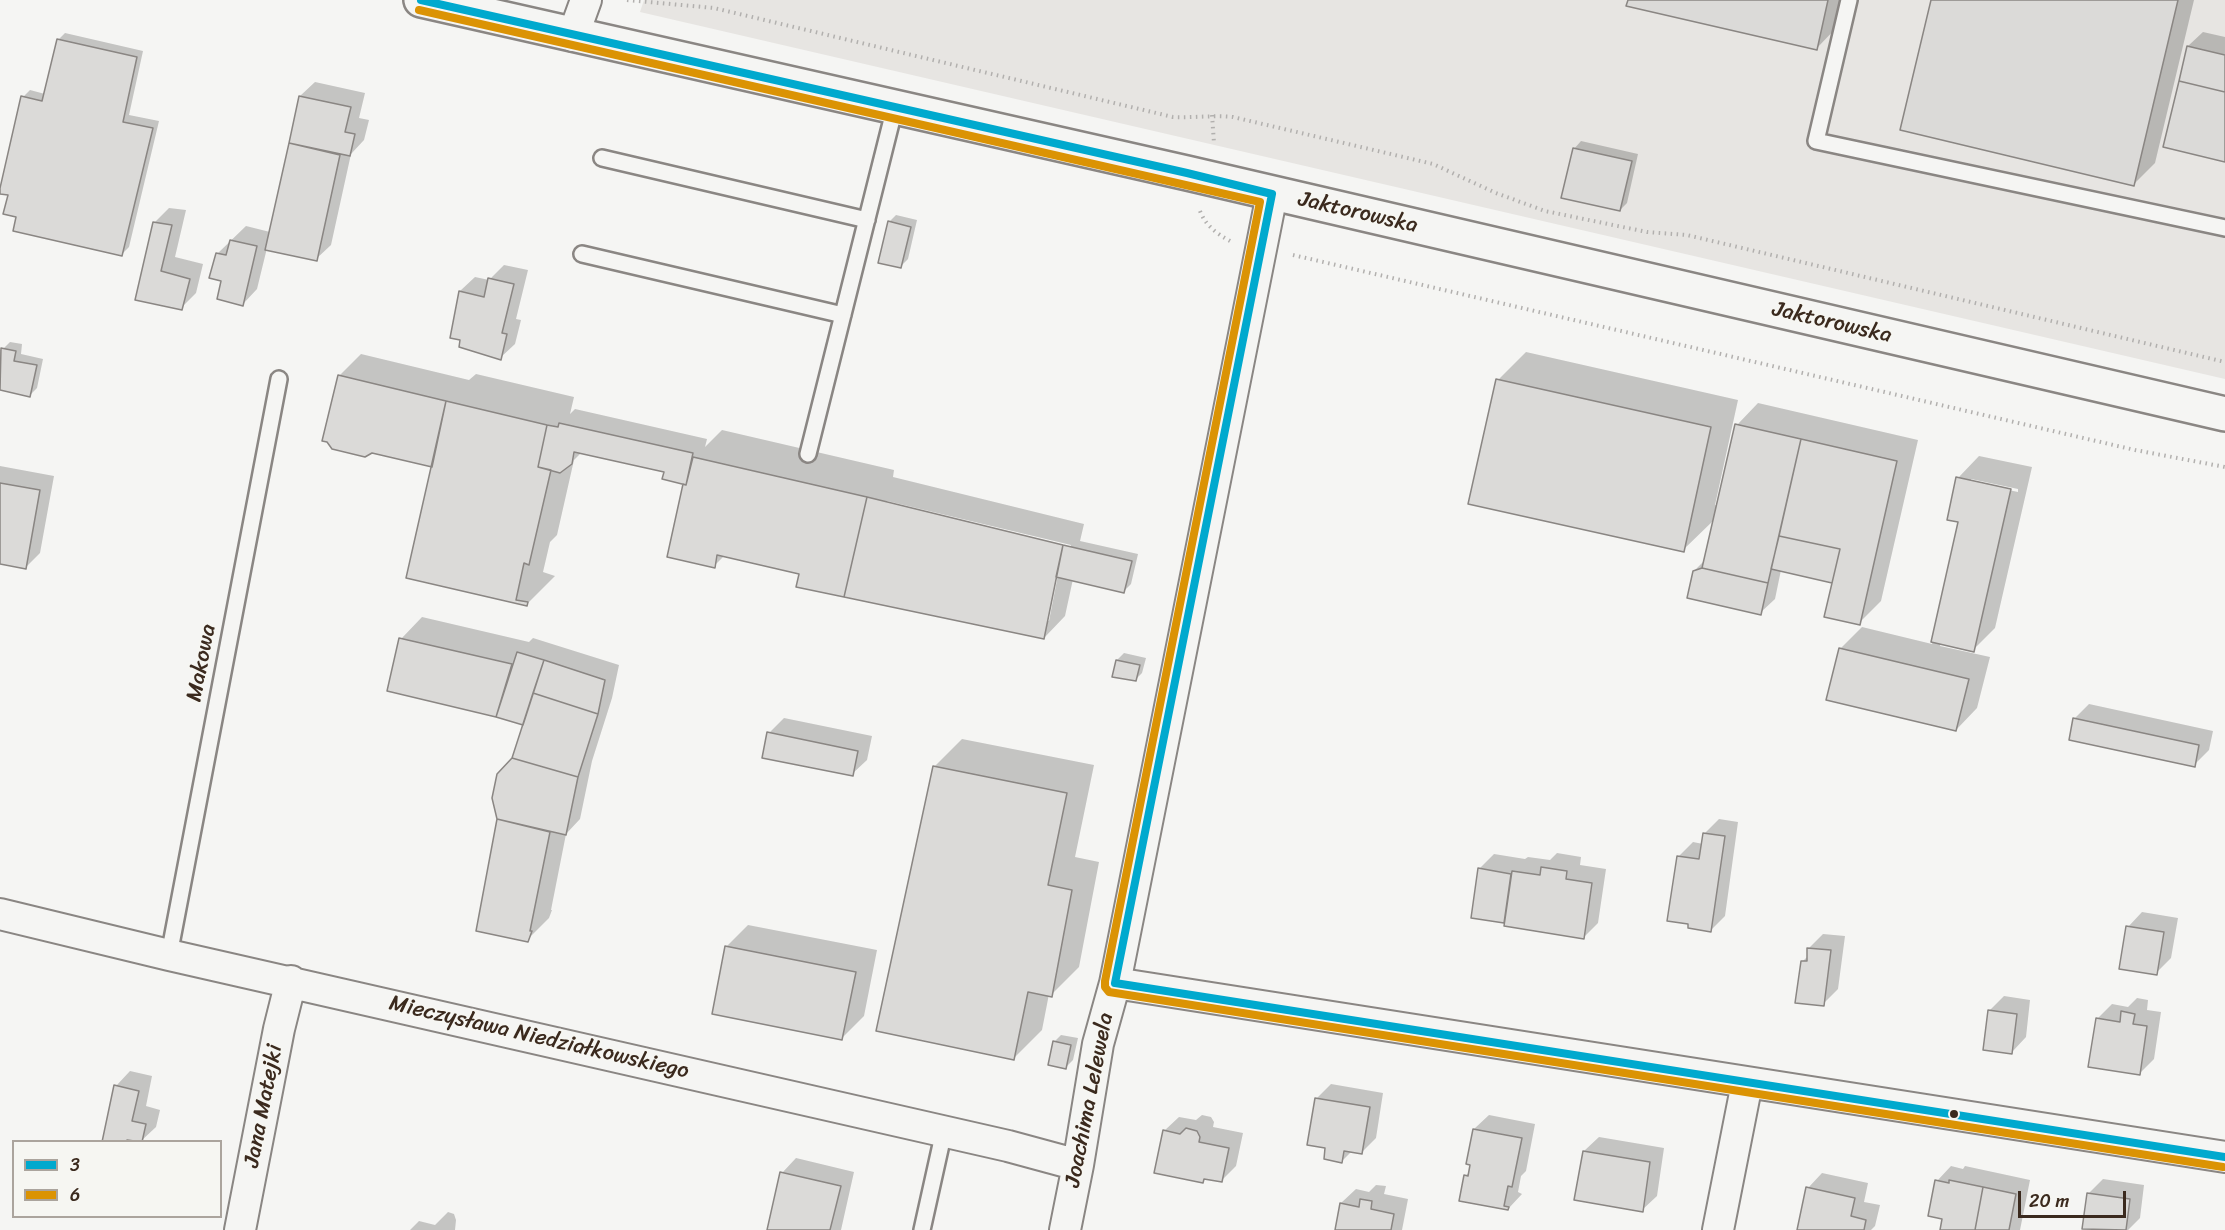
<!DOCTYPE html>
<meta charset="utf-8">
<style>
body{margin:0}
#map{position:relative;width:2225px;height:1230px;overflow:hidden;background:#f5f5f3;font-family:Sriracha,sans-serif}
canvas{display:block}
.legend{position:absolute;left:12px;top:1140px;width:210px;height:78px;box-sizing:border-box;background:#f6f6f2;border:2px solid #aba49d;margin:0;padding:8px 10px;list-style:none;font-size:18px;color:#3b2a1e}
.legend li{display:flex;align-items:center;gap:12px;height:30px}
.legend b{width:30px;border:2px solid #aba49d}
.scale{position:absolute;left:2018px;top:1191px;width:108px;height:27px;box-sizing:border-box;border:3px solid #3b2a1e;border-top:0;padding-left:8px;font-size:18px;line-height:21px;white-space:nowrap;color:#3b2a1e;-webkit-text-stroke:4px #f6f6f2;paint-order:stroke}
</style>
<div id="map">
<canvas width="2225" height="1230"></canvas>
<ul class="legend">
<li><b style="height:8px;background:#00a9ce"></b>3</li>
<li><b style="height:8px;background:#db9304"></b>6</li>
</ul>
<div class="scale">20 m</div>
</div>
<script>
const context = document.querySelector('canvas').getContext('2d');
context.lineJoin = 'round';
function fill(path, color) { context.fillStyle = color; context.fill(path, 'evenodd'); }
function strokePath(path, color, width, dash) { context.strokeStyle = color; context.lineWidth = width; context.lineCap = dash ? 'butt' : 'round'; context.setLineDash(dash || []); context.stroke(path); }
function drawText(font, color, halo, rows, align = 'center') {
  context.font = font + ' Sriracha,sans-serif'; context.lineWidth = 4.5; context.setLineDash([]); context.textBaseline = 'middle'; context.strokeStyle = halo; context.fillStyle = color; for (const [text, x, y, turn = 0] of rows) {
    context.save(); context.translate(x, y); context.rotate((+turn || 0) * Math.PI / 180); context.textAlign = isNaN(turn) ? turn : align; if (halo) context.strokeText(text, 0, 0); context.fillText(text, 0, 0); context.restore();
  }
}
const built = new Path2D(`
 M644,0h1581v379l-1585,-367z`);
const shadow = new Path2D(`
 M1629,0h215l-6,26 -21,22z
 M1933,0h261l-39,163 -22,22z
 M2203,32l22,5v124l-37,-115z
 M65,33l78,18 -14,64 30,6 -30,126 -7,7 -104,-38 -9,-22 14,-97 7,-7 15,4 13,-54z
 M315,82l50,11 -6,25 10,2 -5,20 -13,14 -20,91 -15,14 -49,-11 -10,41 -14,15 -20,-25 -6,-25 29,-28 24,6 30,-136z
 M1581,141l57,13 -11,49 -7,7 -46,-61z
 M169,208l17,2 -11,47 28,7 -7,29 -15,15 -44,-9 18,-77z
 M896,215l21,5 -9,39 -7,7 -12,-44z
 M504,265l24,5 -12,49 5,1 -6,24 -15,14 -38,-19 -2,-48 15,-14 14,3z
 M10,342l12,2 -1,10 22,5 -6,29 -7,7 -30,-6v-39h2z
 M1526,352l212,48 -23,105 3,1 19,-81 21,-22 160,37 -37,161 -22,22 -24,-45 -4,4 -50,-12 -6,29 -15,14 -66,-42 11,-11 10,-41 -32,31 -185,-170z
 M361,354l108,26 7,-6 98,23 -4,17 5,-5 132,30 -2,8 17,-17 172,40 -1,7 191,47 -4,17 58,13 -7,30 -7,7 -51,-12 -8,37 -21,22 -243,-65 -76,-18 -11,11 -29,-81 2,-2 -23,-5 2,-7 -84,-19 -8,8 -17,75 -7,7 -7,30 12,4 -28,28 -119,-28 25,-110 -94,-90zM887,501l184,44 -1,3 -183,-44zM1055,575h3l-9,46 -3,-1z
 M1979,456l53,11 -37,161 -22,22 -32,-7 -1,3 50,11 -13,51 -21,22 -116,-81 22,-22 70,17 27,-123 -1,-43zM1971,479l47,10v3l-47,-10z
 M0,466l54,10 -14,77 -14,14 -26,-4z
 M422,617l107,25 4,-4 86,27 -7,33 -20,63 -12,58 -14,15 -15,76h1l-3,8 -22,22 -33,-142 19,-39 11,-35 -28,-9 -95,-76z
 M1124,653l22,5 -4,15 -7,7 -18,-20z
 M2089,704l124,27 -4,19 -15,15 -120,-46z
 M784,718l88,18 -5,24 -15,14 -83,-41z
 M962,739l132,26 -19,92 24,5 -20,105 -28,28 -2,-1 -7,36 -28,28 -80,-291z
 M1719,819l19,3 -13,94 -15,15 -32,-74 15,-15 10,2 1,-10z
 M1557,853l24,4 -1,8 26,4 -8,54 -14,14 -112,-20 7,-48 15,-15 31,5 3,-2 22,3z
 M2142,912l36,6 -7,40 -15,15 -28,-46z
 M748,925l129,25 -13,66 -22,22 -129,-26 14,-66z
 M1823,934l22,2 -7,53 -15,15 -20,-43 5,-5 1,-8z
 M2004,996l26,4 -4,37 -14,15 -23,-41z
 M2137,998l11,2 -1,10 14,2 -7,47 -15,15 -42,-55 15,-15 16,3z
 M1061,1035l17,3 -5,22 -7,7 -12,-25z
 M130,1071l22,5 -6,30 14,4 -4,17 -15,14 -38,1 13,-56z
 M1331,1084l52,9 -7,45 -14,14 -10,-1 -10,10 -15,-14 -11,-48z
 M1202,1115l9,2 3,5 -1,5 30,6 -7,33 -15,15 -15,-3 -4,3 -38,-50 15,-14 17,3z
 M1489,1115l46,9 -9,47 -5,5 -3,16 4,2 -14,15 -47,-9 4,-24 6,-5 3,-42z
 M1599,1137l65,11 -7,48 -15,14 -58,-59z
 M796,1158l58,14 -13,58h-73l14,-57z
 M1951,1166l12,3 2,-3 65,14 -10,50h-79l3,-12 -7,-37z
 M1822,1173l46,10 -4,19 16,3 -5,21 -4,4h-73l10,-42z
 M2103,1179l41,6 -4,33 -12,12 -44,-2 4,-34z
 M1376,1185l10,1 -2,8 24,5 -6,31h-65l4,-27 15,-14 13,3z
 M448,1212l6,2 2,6 -1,10h-45l9,-9 16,4z`);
const building = new Path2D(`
 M1628,0h200l-11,50 -191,-44z
 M1931,0h247l-44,186 -234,-56z
 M57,39l80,18 -14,65 30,6 -31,128 -109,-25 3,-14 -13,-3 5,-19 -8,-1v-6l21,-92 21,5z
 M2187,46l38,9v37l-46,-11z
 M2179,81l46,11v70l-62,-15z
 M299,96l52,11 -6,25 10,2 -5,22 -61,-13z
 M289,143l51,12 -23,106 -52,-11z
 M1573,148l59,13 -12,50 -59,-13z
 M888,221l23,6 -10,41 -23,-5z
 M153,222l19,3 -11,46 29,8 -8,31 -47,-10z
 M230,240l27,6 -14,60 -26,-7 4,-18 -12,-3 7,-25 10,2z
 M488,278l26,6 -12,49 5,1 -6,26 -42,-13 1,-7 -10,-2 9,-47 25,6z
 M1,348l15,3 -2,10 23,4 -7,32 -30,-7z
 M338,375l108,26 -14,66 -60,-14 -7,4 -33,-8 -5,-7 -5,-1z
 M1496,379l215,48 -27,125 -216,-48z
 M446,401l101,24 -9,42 13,3 -22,95 -5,-2 -8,37 12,2 -1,4 -121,-28z
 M559,423l134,30 -7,32 -24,-6 2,-7 -90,-20 -2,12 -12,9 -22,-6 9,-42 11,2z
 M1735,424l66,15 -33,144 -66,-15z
 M1801,439l96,22 -37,164 -36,-8 16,-68 -61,-13z
 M693,457l174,40 -23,100 -48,-10 3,-13 -82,-19 -2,13 -48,-11 16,-73 3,1z
 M1956,477l55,12 -37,163 -43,-10 27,-120 -11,-2z
 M0,483l40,7 -14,79 -26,-5z
 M867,497l196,48 -19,94 -200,-42z
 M1779,536l61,13 -8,34 -61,-14z
 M1063,545l69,16 -8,32 -68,-16z
 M1702,568l66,15 -7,32 -74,-17 6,-27z
 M399,638l113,26 -16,53 -109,-26z
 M1839,648l130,31 -13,52 -130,-31z
 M517,652l27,8 -21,65 -27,-8z
 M544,660l61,20 -7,34 -65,-21z
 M1116,660l24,5 -4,16 -24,-4z
 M533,693l65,21 -20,63 -66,-19z
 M2073,718l126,27 -4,22 -126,-27z
 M767,732l91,19 -5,25 -91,-18z
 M512,758l66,19 -12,58 -69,-16 -5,-21 5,-24z
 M933,766l134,27 -19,92 24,5 -20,107 -24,-5 -14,68 -138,-29z
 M497,819l53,13 -20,99h2l-4,11 -52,-11z
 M1703,833l22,3 -14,96 -23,-4v-4l-21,-3 10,-65 22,3z
 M1541,867l26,4 -1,8 26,4 -8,56 -80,-13 8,-55 28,4z
 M1478,868l33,6 -7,49 -33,-5z
 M2126,926l38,6 -7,43 -38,-6z
 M725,946l131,26 -14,68 -130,-26z
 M1807,948l24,2 -7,56 -29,-3 6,-42h6z
 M1988,1010l29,4 -5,40 -29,-4z
 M2121,1011l14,3 -2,10 14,2 -7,49 -52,-8 8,-49 24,4z
 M1053,1041l18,4 -5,24 -18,-4z
 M114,1085l25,6 -7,30 14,3 -4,18 -15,-2v2h-25z
 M1315,1098l55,9 -8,47 -18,-3 -2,12 -18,-4 1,-11 -18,-3z
 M1186,1128l11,3 3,6 -1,5 30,6 -7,34 -18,-3 -1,4 -49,-10 9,-43 17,4z
 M1473,1129l49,9 -10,49 -4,-1 -4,20 5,1 -1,3 -49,-9 5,-26 4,1 2,-11 -4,-1z
 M1583,1151l67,11 -7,50 -69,-12z
 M780,1172l61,14 -11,44h-63z
 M1935,1180l14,3v-3l34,7 -8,43h-35l2,-11 -14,-3z
 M1806,1187l49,11 -4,18 15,4 -2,10h-67z
 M1983,1187l33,7 -7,36h-34z
 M2087,1193l43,6 -4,31 -44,-1z
 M1360,1199l12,2 -1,8 23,5 -3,16h-56l5,-27 19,4z`);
const path = new Path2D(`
 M627,0l87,8 459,109c20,1 40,-2 60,0l200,47 63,29 49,18 102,21 40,3 538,127
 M1212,115l2,28
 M1200,211c6,15 16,22 30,30
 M1293,255l842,195 90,17`);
const service = new Path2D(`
 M1849,0l-33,141 409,87
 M602,158l265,62
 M582,254l261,61
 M808,454l87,-347
 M169,955l110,-576
 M922,1230l22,-99`);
const minor = new Path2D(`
 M573,36l13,-36
 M0,914l169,41 839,191 70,19
 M1115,983l1110,174
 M240,1230l39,-201 12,-48
 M1065,1230l13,-65 20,-121 17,-61 157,-789
 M1718,1230l29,-147`);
const secondary = new Path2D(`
 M421,0l766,173 1038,241`);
const bus1 = new Path2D(`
 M421,0l766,173 85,21
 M1115,983l1110,174
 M1115,983l157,-789`);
const bus2 = new Path2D(`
 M419,10l841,192 -155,779v6l4,5 1114,175`);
const markers = [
 [1954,1114,5,"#3b2a1e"]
];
const streetNames = [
 ["Jaktorowska",1358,213,13],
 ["Jaktorowska",1832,323,13],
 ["Makowa",202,663,-79],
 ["Mieczysława Niedziałkowskiego",539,1038,13],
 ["Joachima Lelewela",1090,1100,-79],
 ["Jana Matejki",264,1106,-79]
];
fill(built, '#e7e5e2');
fill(shadow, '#0003');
fill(building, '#dbdad8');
strokePath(building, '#8a8683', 1.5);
strokePath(service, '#8a8683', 20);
strokePath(minor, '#8a8683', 34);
strokePath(secondary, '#8a8683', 38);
strokePath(path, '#b2b0ae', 4, [1.5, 4.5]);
strokePath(service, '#f5f5f3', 15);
strokePath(minor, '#f5f5f3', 30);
strokePath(secondary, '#f5f5f3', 33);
strokePath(bus1, '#00a9ce', 8);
strokePath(bus2, '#db9304', 8);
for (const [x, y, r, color] of markers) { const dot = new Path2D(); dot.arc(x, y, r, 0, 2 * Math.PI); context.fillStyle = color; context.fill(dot); strokePath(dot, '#f6f6f2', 2); }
drawText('22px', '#3b2a1e', '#f6f6f2', streetNames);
</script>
